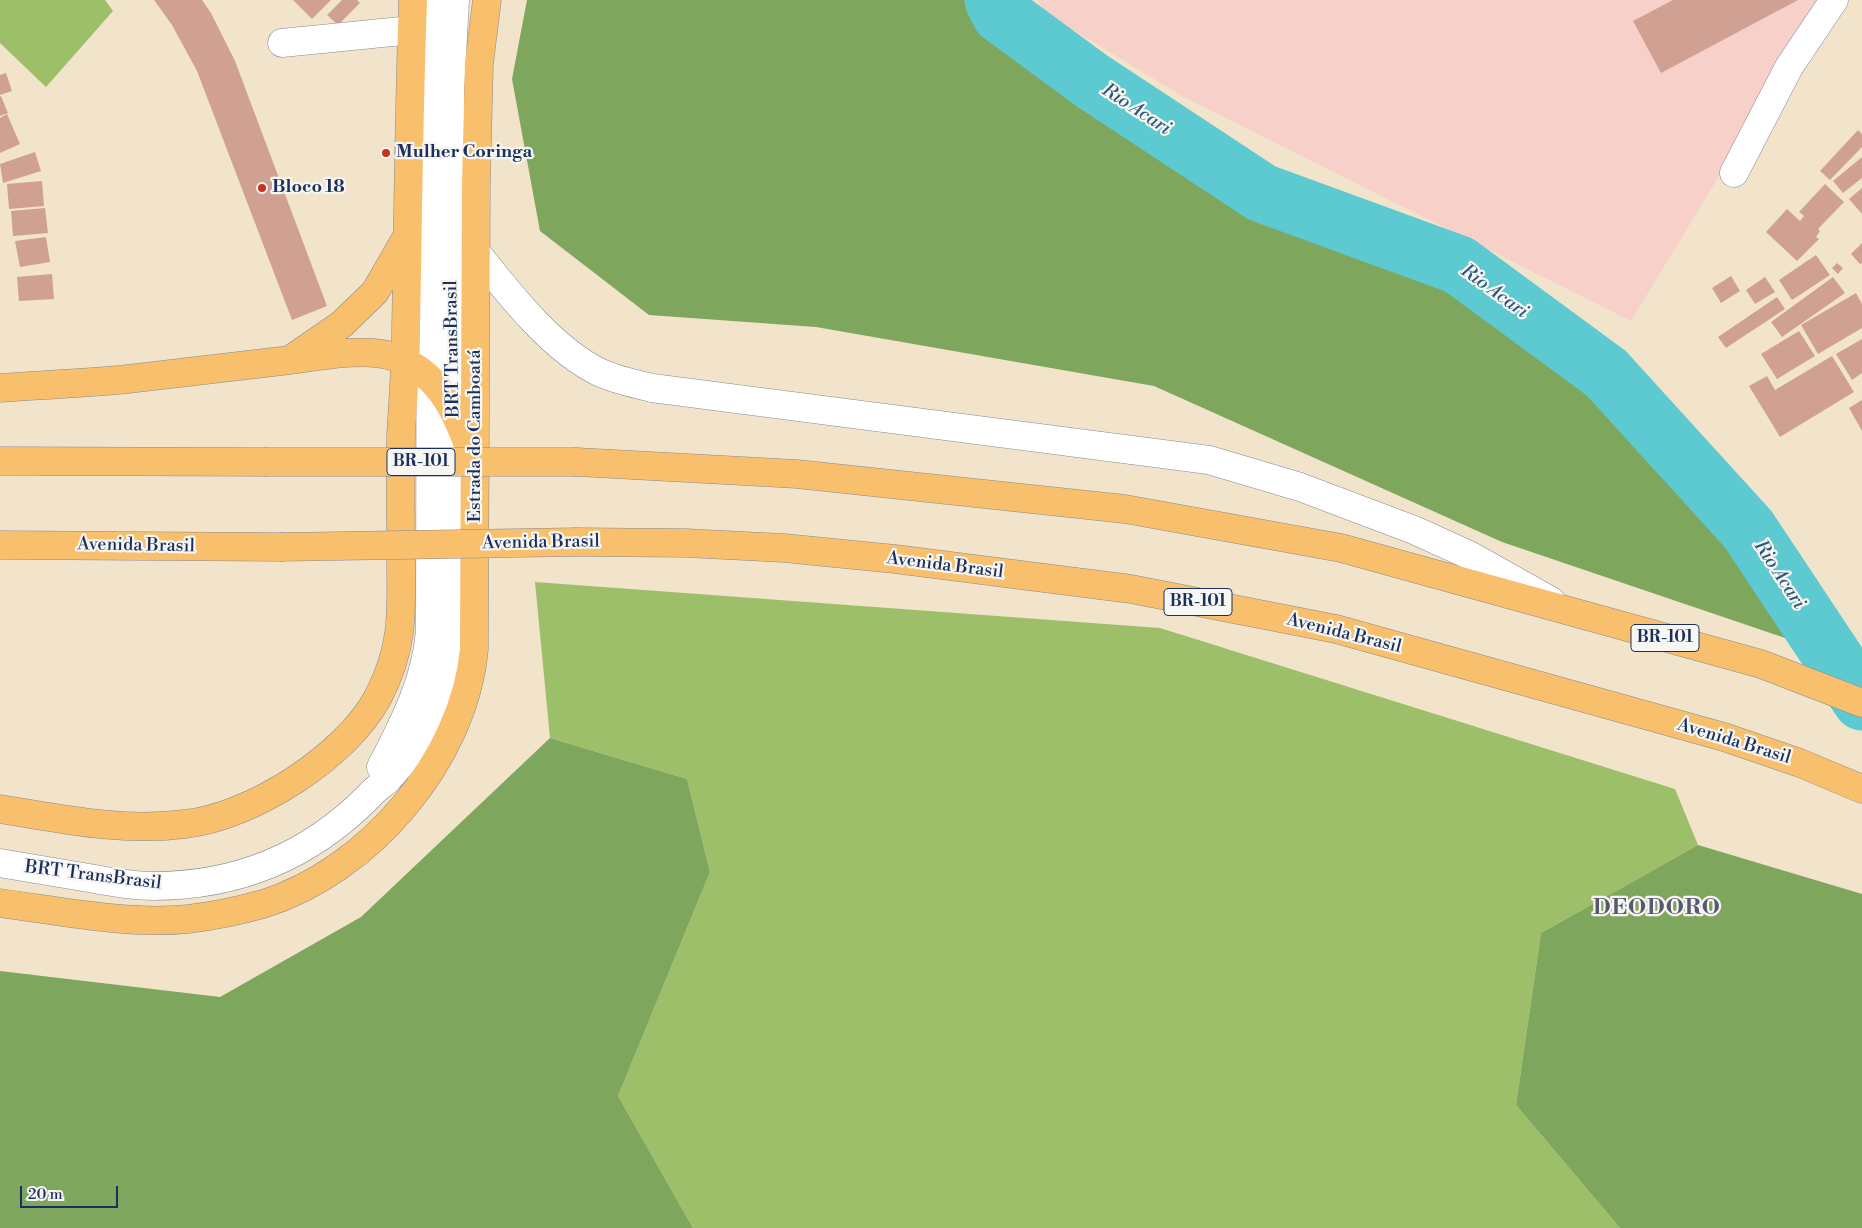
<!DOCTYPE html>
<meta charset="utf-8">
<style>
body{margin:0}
#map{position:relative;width:1862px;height:1228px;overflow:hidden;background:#f1e4ca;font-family:"Libre Bodoni",serif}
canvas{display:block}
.scale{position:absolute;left:20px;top:1186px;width:98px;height:22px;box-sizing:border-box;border:2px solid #1b2f5e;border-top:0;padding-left:6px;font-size:15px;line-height:18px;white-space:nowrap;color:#1b2f5e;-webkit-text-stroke:4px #f6f6f2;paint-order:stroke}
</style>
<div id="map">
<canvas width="1862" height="1228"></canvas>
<div class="scale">20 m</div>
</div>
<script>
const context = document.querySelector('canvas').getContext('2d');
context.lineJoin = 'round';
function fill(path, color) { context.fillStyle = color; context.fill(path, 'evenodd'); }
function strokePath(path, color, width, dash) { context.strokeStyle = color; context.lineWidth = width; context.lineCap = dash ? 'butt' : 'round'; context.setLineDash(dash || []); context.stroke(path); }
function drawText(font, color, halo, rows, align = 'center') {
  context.font = font + ' "Libre Bodoni",serif'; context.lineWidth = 4.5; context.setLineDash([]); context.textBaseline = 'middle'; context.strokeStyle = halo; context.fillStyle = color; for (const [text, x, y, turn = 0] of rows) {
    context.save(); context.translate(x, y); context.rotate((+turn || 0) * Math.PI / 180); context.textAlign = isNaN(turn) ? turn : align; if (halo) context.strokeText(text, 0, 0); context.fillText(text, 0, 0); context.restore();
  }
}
const built = new Path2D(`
 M1038,0h788l-195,321 -449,-225 -137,-83z`);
const green = new Path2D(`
 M0,0h105l8,11 -67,76 -46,-44z
 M535,582l625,46 515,161 23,56 -157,88 -25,172 104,123h-927l-75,-132 92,-224 -23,-93 -137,-41z`);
const forest = new Path2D(`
 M527,0h452l13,27 262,178 199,77 141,105 138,155 62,99 -292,-99 -348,-156 -338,-59 -167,-12 -109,-84 -28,-152z
 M550,738l137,41 23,93 -92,224 75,132h-693v-257l220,26 141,-80z
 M1698,845l164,49v334h-242l-104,-123 25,-172z`);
const river = new Path2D(`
 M994,0l7,14 91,67 170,112 197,72 147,108 142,156 114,172`);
const building = new Path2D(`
 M154,0h48l9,13 24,48 92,245 -35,14 -95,-249 -25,-46z
 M293,0h38l-19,19z
 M342,0h15l3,3 -22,22 -11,-10z
 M1673,0h125l-137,73 -28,-52z
 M6,73l6,18 -12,4v-20z
 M1,96l7,17 -8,3v-19z
 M7,114l13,30 -20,9v-35z
 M1858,130l4,4v13l-32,33 -10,-9z
 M35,152l6,19 -38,12 -3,-19z
 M1862,157v21l-19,15 -10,-12z
 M42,181l2,25 -35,3 -2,-25z
 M1825,184l19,18 -26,27 2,2 -4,6 3,2 -22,22 -31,-29 21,-23 13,12 4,-5 -5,-4z
 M1862,188v26l-13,-15z
 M45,208l3,25 -35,3 -2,-25z
 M46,237l4,25 -30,5 -5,-26z
 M1862,243v20l-2,1 -9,-10z
 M1816,255l14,20 -38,25 -13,-20z
 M1837,263l6,5 -5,6 -6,-6z
 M52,274l2,25 -35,2 -2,-24z
 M1731,276l9,15 -19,12 -9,-15z
 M1765,277l10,15 -20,12 -9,-14z
 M1833,277l12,16 -63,44 -11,-15z
 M1856,293l6,11v24l-44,26 -17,-29z
 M1777,297l8,12 -59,39 -8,-11z
 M1799,331l16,25 -38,23 -16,-25z
 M1862,339v34l-10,7 -16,-26z
 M1832,356l22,36 -74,45 -31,-51 18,-10 8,14z
 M1862,400v31l-13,-23z`);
const minor = new Path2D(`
 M282,43l130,-13
 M1734,173l55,-106 45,-67
 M451,221c40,48 92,125 150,152 16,7 34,11 51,15l557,72 91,27 114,43 55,25 82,46
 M381,767c23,-44 45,-86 49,-136l1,-611 2,-20
 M0,863c30,5 60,10 89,15 21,4 43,8 64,8 85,0 157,-30 216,-90 6,-7 14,-12 20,-18 16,-17 30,-38 40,-59 20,-42 23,-92 28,-137l-7,-489 5,-93`);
const major = new Path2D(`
 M294,357l48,-33 33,-32 30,-52
 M0,388c43,-3 86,-5 128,-9 54,-6 108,-13 162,-19 30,-4 76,-13 105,-3 44,17 60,52 75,93
 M0,809c62,10 122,23 185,15 66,-7 161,-67 193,-127 10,-19 18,-42 21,-64 3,-22 2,-46 2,-68 0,-43 -1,-87 0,-130 2,-36 5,-71 5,-107 2,-109 3,-219 7,-328
 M0,903c60,8 128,22 188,16 25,-3 50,-8 75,-15 106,-33 201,-144 211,-255l2,-463 3,-122 8,-64`);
const highway = new Path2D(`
 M0,461l265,1
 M577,462l220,12 328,35 216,39 420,116 101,39
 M577,542l109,1 98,5 111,11 236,30 205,40 388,108 76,26 62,26
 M0,545l280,2`);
const highwayBridge = new Path2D(`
 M265,462h312
 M280,547l297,-5`);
const markers = [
 [386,153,5,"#c8321e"],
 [262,188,5,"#c8321e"]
];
const shields = [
 [421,462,68],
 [1198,602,68],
 [1665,638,68]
];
const shieldNames = [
 ["BR-101",421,462],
 ["BR-101",1198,602],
 ["BR-101",1665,638]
];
const poiNames = [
 ["Mulher Coringa",396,153],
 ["Bloco 18",272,188]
];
const streetNames = [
 ["BRT TransBrasil",453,349,-91],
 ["Estrada do Camboatá",476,436,-90],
 ["Avenida Brasil",541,543,-1],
 ["Avenida Brasil",136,546,1],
 ["Avenida Brasil",945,566,7],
 ["Avenida Brasil",1344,634,14],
 ["Avenida Brasil",1734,742,17],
 ["BRT TransBrasil",93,876,7]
];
const waterNames = [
 ["Rio Acari",1136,110,33],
 ["Rio Acari",1494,292,36],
 ["Rio Acari",1779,575,57]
];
const districtNames = [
 ["DEODORO",1657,909]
];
fill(built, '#f7d0c9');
fill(green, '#9dbf69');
fill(forest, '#7ea65d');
strokePath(river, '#5dcad1', 59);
fill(building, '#d0a192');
strokePath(minor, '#868a94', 29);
strokePath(major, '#868a94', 29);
strokePath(highway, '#868a94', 29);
strokePath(minor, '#fff', 28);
strokePath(major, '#f8bf6c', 28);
strokePath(highway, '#f8bf6c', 28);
strokePath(highwayBridge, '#868a94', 29, []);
strokePath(highwayBridge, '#f8bf6c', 28);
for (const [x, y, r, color] of markers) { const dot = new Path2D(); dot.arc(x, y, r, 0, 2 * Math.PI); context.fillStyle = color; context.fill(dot); strokePath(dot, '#f6f6f2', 2); }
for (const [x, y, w] of shields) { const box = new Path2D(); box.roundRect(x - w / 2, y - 13.5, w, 27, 4); context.fillStyle = '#f6f6f2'; context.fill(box); strokePath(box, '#1b2f5e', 1); }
drawText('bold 16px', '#1b2f5e', null, shieldNames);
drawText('bold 18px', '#1b2f5e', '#f6f6f2', poiNames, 'left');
drawText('18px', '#1b2f5e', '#f6f6f2', streetNames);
drawText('italic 19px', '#2c567b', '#f6f6f2', waterNames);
context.letterSpacing = '1px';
drawText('bold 22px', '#5a5770', '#f6f6f2', districtNames);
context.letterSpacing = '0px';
</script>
